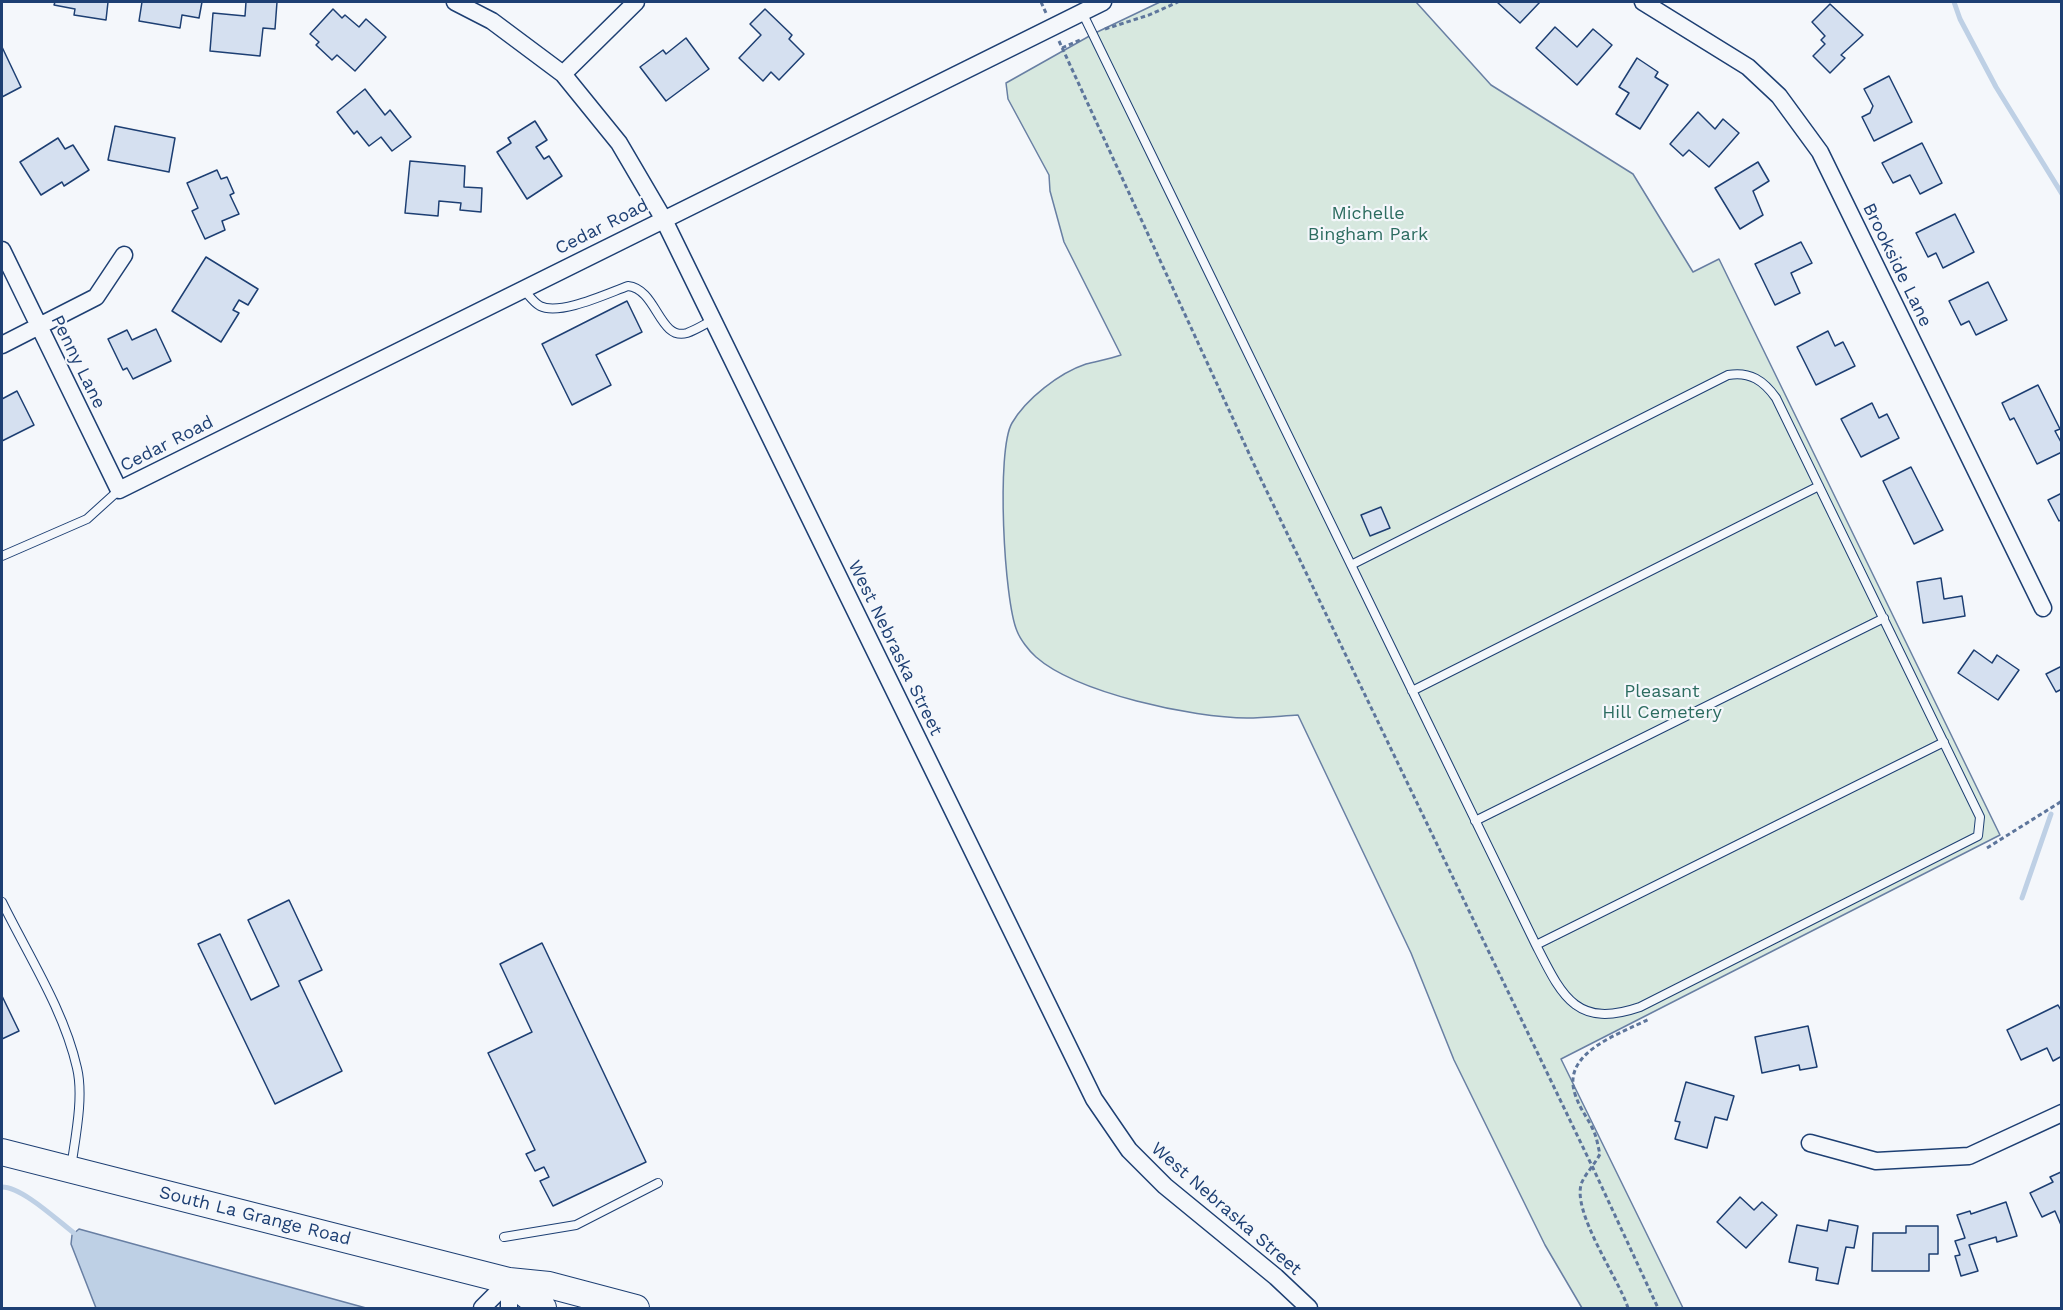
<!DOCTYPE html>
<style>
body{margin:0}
#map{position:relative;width:2063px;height:1310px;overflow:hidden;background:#f4f7fb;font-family:"Work Sans",sans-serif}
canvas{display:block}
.frame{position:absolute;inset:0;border:3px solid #1d3f73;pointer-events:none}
</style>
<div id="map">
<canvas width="2063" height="1310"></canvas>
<div class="frame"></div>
</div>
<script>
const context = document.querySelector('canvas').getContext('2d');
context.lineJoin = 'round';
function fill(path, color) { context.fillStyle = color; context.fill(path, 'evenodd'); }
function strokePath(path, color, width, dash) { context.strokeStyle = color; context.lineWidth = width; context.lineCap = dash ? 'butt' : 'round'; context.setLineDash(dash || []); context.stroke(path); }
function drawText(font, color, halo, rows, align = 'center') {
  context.font = font + ' "Work Sans",sans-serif'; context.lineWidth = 4.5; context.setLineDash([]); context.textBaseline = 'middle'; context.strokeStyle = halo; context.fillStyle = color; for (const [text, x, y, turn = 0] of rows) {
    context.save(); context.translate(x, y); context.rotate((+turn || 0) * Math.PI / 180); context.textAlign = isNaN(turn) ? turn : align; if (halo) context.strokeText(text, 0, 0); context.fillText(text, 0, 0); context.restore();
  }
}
const green = new Path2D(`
 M1160,2h256l75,83 142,89 60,98 26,-13 281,576 -439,224 122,249h-101l-37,-63 -91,-185 -43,-107 -113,-238c-17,1 -34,3 -51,3 -54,0 -170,-25 -211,-61 -7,-6 -16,-18 -19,-26 -13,-30 -21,-181 -5,-208 14,-24 47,-50 74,-59 11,-3 24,-5 35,-9l-57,-113 -14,-51 -1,-16 -41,-76 -2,-16 87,-49z`);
const water = new Path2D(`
 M79,1229l287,79h-270l-25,-64 1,-9z`);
const stream = new Path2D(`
 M1954,2l6,17 36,68 66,107
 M2022,898l29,-84
 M2,1187c20,0 55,33 72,46`);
const building = new Path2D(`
 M55,2h53l-2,18 -32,-5 1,-6 -21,-4z
 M142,2h60l-3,16 -17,-3 -2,13 -41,-7z
 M246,2h31l-2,27 -12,-1 -3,28 -50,-5 3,-38 32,3z
 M1497,2h43l-20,21z
 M1830,4l33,31 -22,20 4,3 -15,15 -17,-17 12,-12 -4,-4 4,-4 -13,-14z
 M333,9l9,9 3,-3 14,12 7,-8 20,18 -31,34 -18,-16 -5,5 -16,-15 3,-3 -9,-8z
 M765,9l27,26 -3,4 15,15 -25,26 -8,-8 -8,9 -24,-23 22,-23 -11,-11z
 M1555,27l22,20 16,-18 19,16 -35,40 -41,-37z
 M686,38l23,31 -43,32 -26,-34 23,-17 3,4z
 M2,47l19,40 -19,10z
 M1637,58l21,14 -3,5 13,8 -28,44 -24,-15 13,-21 -10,-6z
 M1889,76l23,46 -38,19 -12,-24 8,-4 3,-7 -9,-17z
 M365,89l20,26 5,-5 21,27 -19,14 -11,-14 -12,9 -12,-15 -3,3 -17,-22z
 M1698,112l17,17 8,-10 16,14 -30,34 -20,-17 -6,6 -13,-12z
 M535,121l12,19 -11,7 8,12 5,-3 13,20 -35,23 -30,-47 14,-9 -3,-5z
 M115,126l60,12 -6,34 -61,-12z
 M58,138l7,11 8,-4 16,25 -25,16 -2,-4 -21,13 -21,-33z
 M1922,143l20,40 -22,11 -10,-19 -17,8 -11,-20z
 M410,161l55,5 -1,21 18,1 -1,24 -21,-2 1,-7 -22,-2 -1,15 -33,-3z
 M1758,162l11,19 -16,10 10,24 -23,14 -25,-41z
 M217,170l4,9 6,-2 7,16 -4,2 9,19 -17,7 3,9 -20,9 -13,-28 6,-3 -11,-25z
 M1955,214l19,38 -31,16 -7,-15 -8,4 -12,-24z
 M1801,242l11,21 -21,10 9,20 -25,12 -20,-41z
 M206,257l52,32 -10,16 -9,-5 -6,10 6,3 -18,29 -49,-31z
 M1988,282l19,38 -31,15 -7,-14 -8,4 -12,-24z
 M627,301l15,31 -46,23 15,30 -39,20 -30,-61z
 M156,329l15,32 -38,18 -6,-11 -4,2 -15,-31 19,-9 5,10z
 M1828,331l7,15 8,-4 12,24 -39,19 -19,-38z
 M2038,385l22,44 -5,2 7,13v8l-25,12 -23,-46 -4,2 -8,-17z
 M17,391l17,34 -32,16v-42z
 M1872,403l7,15 8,-4 12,24 -38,19 -20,-38z
 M1911,467l32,63 -29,14 -31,-63z
 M2062,493v26l-3,2 -11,-21z
 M1381,507l9,21 -20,8 -9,-21z
 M1941,578l3,21 18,-3 3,20 -42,7 -6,-41z
 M1974,650l18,13 5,-8 22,15 -21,30 -40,-27z
 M2062,666v23l-6,3 -10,-18z
 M289,900l33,70 -23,11 43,90 -67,33 -77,-160 22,-10 31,66 28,-14 -31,-66z
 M542,943l104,219 -93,44 -13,-25 9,-4 -5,-10 -9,4 -9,-17 9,-4 -47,-97 44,-21 -32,-68z
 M2,996l17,35 -17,8z
 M2058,1005l4,7v44l-9,5 -6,-13 -26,12 -14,-30z
 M1808,1026l9,41 -17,3 -1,-5 -37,8 -7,-36z
 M1686,1082l48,14 -7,24 -12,-3 -8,31 -32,-9 5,-17 -5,-1z
 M2061,1172l1,2 -1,51 -6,-14 -13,6 -12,-24 23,-11 -3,-5z
 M1740,1197l14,13 8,-8 15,13 -31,33 -29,-26z
 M2006,1202l11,34 -20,6 -1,-5 -27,8 9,26 -17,5 -6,-20 5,-1 -5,-14 10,-3 -8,-23 13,-4 1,3z
 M1829,1220l29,6 -4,22 -8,-1 -8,37 -22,-4 2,-12 -29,-6 8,-37 30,6z
 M1906,1226h32v28h-9v17h-57l1,-38h33z`);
const path = new Path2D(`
 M1041,2l5,11
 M1105,29l44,-14 29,-13
 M1059,41l199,432 335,695 65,140
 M1062,48l20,-9
 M1987,848l75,-47
 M1628,1308c-9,-29 -58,-98 -46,-126 4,-9 13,-18 18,-28 -2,-7 -3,-16 -6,-22 -5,-13 -14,-22 -19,-38 -14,-42 45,-60 74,-75`);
const service = new Path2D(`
 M1082,12l454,933c26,51 40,84 104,62l338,-171 2,-19 -204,-419c-12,-17 -26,-27 -48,-23l-377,190
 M523,289c5,5 10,13 17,17 20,10 68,-13 88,-20 29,3 31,55 59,47 9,-3 18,-9 26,-13
 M2,556l85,-37 32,-29
 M1412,691l407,-205
 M1475,821l409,-203
 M2,902c26,53 62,108 75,166 7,29 -2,71 -6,100
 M1536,945l408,-203
 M504,1237l72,-12 82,-42`);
const minor = new Path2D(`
 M455,2l37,19 71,53 56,69 44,75 431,881 35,51 36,36 111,91 33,31
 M1643,2l105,65 31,29 41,56 223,456
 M563,74l73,-72
 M2,250l117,240 984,-488
 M2,345l94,-48 28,-42
 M1810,1143l66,18 93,-5 93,-43
 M482,1308l27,-27
 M509,1308v-27`);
const primary = new Path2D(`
 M2,1152l507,129 40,4 87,23
 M509,1281l34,27`);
const parkNames = [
 ["Michelle",1368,214],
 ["Bingham Park",1368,235],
 ["Pleasant",1662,692],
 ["Hill Cemetery",1662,713]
];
const streetNames = [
 ["Cedar Road",602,227,-27],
 ["Brookside Lane",1897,265,64],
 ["Penny Lane",78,362,64],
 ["Cedar Road",167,444,-27],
 ["West Nebraska Street",895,648,64],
 ["West Nebraska Street",1226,1209,41],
 ["South La Grange Road",255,1216,14]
];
fill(green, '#d7e8df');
strokePath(green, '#687fa3', 1.5);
fill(water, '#bed0e5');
strokePath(water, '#687fa3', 1.5);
strokePath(stream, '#bed0e5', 5);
fill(building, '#d5e0f0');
strokePath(building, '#1d3f73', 1.5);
strokePath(service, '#1d3f73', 10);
strokePath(minor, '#1d3f73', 19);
strokePath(primary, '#1d3f73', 28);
strokePath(path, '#5e769c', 3, [4.5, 3]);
strokePath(service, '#f4f7fb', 8);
strokePath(minor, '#f4f7fb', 16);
strokePath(primary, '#f4f7fb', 26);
drawText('18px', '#2c6c60', '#f4f7fb', parkNames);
drawText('18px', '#1d3f73', '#f4f7fb', streetNames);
</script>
